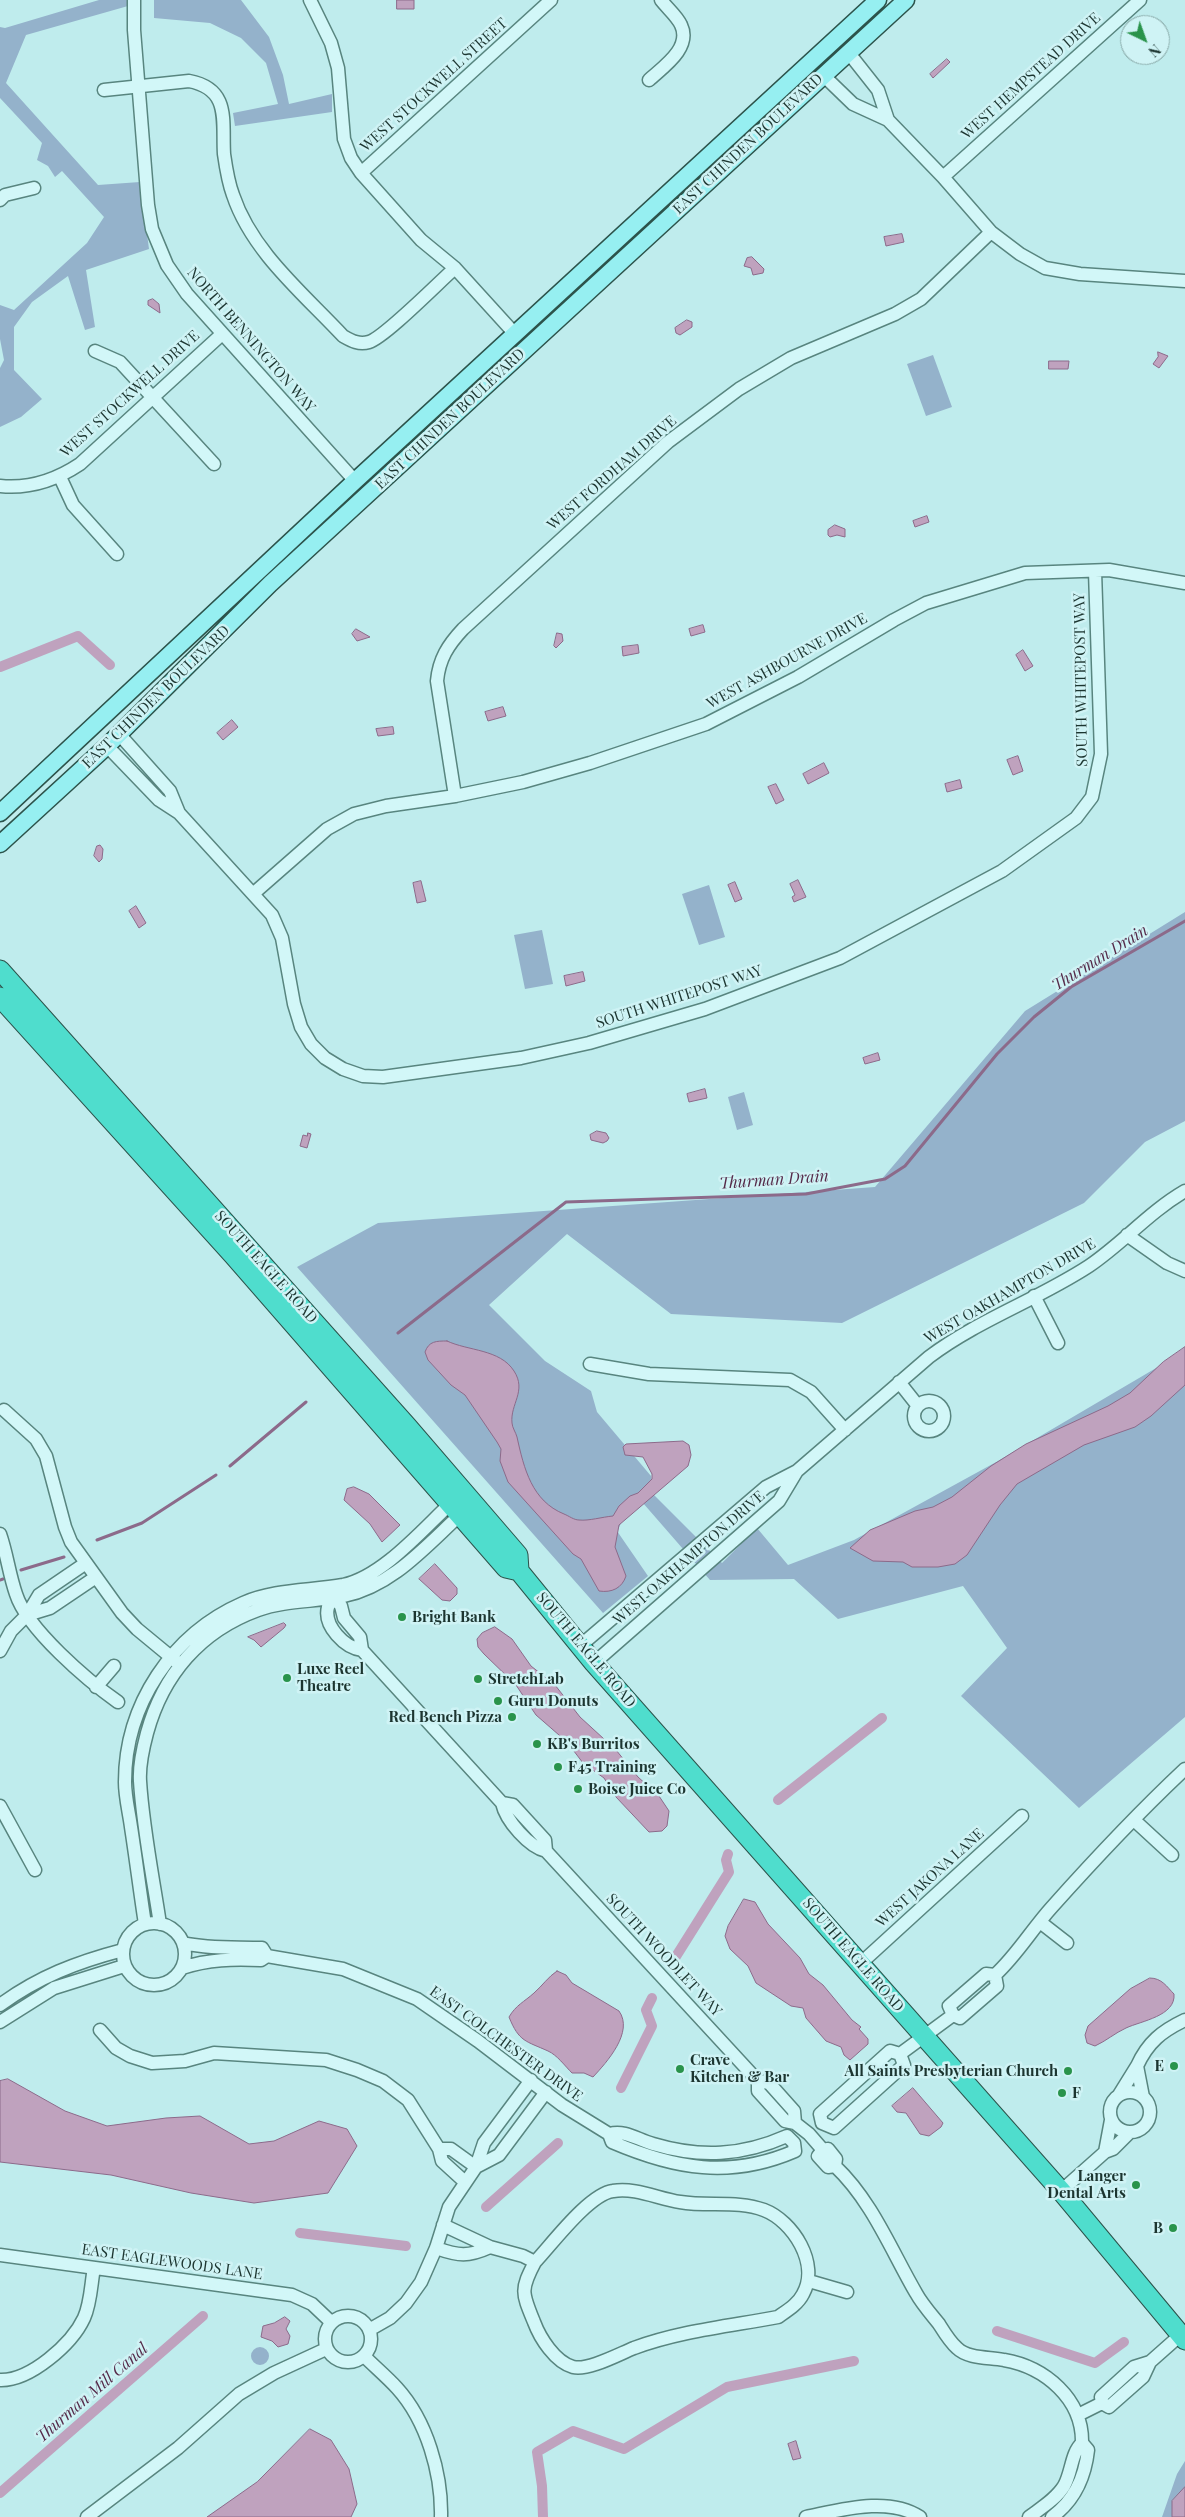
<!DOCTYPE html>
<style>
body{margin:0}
#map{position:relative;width:1185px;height:2517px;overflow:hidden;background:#bfeced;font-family:"Playfair Display",serif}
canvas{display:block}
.north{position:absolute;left:1120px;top:15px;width:50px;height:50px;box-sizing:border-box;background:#cff3f5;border:1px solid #87a7a6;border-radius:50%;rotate:138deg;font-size:14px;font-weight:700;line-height:20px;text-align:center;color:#1c3530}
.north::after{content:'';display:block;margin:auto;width:18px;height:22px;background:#29934b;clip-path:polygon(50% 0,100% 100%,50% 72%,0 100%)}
</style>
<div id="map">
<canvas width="1185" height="2517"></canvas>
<div class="north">N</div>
</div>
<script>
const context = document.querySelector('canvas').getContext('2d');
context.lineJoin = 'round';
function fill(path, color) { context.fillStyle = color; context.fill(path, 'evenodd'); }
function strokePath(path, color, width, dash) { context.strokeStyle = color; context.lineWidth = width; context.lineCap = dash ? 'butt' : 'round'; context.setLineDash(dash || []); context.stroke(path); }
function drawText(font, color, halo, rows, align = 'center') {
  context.font = font + ' "Playfair Display",serif'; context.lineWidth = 5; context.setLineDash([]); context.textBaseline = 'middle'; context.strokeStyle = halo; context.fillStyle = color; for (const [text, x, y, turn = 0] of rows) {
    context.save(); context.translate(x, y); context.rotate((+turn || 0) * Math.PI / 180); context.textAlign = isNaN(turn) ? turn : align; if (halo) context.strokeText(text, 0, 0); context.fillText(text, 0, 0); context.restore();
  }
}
const green = new Path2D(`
 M99,0h29v6l-102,29 -20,48 92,102 42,-3 9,67 -63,21 9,57 -10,3 -17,-54 -36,26 -18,25v43l28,29 -21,18 -21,10v-59l4,-8 -4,-21v-34l14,5 73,-67 17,-26 -42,-46 -7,6 -7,-11 -11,-6 5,-17 -42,-45v-71l5,1z
 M154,0h87l28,37 14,38 6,29 43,-10v18l-97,14 -2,-13 45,-9 -12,-41 -25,-25 -31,-15 -56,-5z
 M933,355l19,52 -26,9 -19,-52z
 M709,885l16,52 -26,8 -17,-51z
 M1185,912v209l-40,21 -61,61 -242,120 -171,-9 -104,-80 -78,71 56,56 46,30 6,21 54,64 3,19 68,68 35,-35 31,37 66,-25 144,-79 187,-110v366l-106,91 -118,-112 46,-48 -44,-62 -125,33 -44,-40 -84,1 -74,-85 -19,36 31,45 -45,37 -306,-346 81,-44 497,-36 150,-176z
 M542,930l11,54 -28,5 -11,-54z
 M744,1092l9,33 -16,5 -9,-33z
 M251 2356a9 9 0 1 1 18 0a9 9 0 1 1-18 0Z
 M1185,2461v26l-13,14v16h-10l15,-43z`);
const water = new Path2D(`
 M397,0h17v9h-17z
 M947,59l3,3 -17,16 -3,-4z
 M902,234l2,8 -18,4 -2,-9z
 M752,257l12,12 -1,4 -10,2 -2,-7 -7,-2 3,-8z
 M153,299l6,5 1,9 -12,-8v-4z
 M687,320l5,2v5l-12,8 -4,-2 -1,-5z
 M1158,352l10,4 -9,12 -6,-4 5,-7z
 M1049,361h20l-1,8h-19z
 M927,516l2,6 -14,5 -2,-6z
 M835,525l10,4v8l-8,-2 -7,2 -2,-2v-5z
 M703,625l2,7 -14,4 -2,-7z
 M356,629l14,8 -13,4 -5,-7z
 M557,633l5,1 1,7 -7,7 -2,-2z
 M638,645l1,8 -16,3 -1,-9z
 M1023,650l10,16 -8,5 -9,-16z
 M503,707l3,9 -18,5 -3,-9z
 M232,720l6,7 -15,13 -6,-7z
 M393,727l1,7 -16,2 -2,-7z
 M1018,756l5,15 -10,4 -6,-15z
 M824,763l5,10 -21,11 -5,-10z
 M960,780l2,8 -15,4 -2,-8z
 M776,784l8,16 -8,4 -8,-17z
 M97,846l3,-1 3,4 -1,10 -3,3 -5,-6z
 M798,880l8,17 -12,5 -2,-5 3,-2 -5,-11z
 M421,881l5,20 -9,2 -4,-20z
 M735,882l7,17 -7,3 -7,-17z
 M136,906l10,17 -7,5 -10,-17z
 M583,972l2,9 -19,5 -2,-10z
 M878,1053l2,7 -15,4 -2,-6z
 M705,1089l2,9 -18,4 -2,-8z
 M597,1131l9,2 3,5 -2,3 -4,2 -12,-3 -1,-5z
 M308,1133l3,1 -4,14 -7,-2 3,-11 4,1z
 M447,1341c21,10 53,8 67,30 13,20 -4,33 -2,52 0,4 4,10 5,14 7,32 15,64 47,77 5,2 10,6 15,6 10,1 23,-3 34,-4l6,-10 11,-10 8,-3 14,-14v-5l-9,-17 -18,-2 -2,-8 3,-3 57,-3 6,4 2,10 -3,11 -69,59 -4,22 11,29c-4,12 -14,17 -27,15l-18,-32 -8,-5 -65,-72 -8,-21 1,-12 -4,-7 -32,-47 -14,-10 -23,-25 -3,-8c4,-11 11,-11 22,-11z
 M1185,1347v38l-34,31 -16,11 -51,18 -67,39 -17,21 -33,50 -12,9 -17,3h-26l-9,-5 -30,-1 -23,-13 20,-18 45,-19 18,-4 19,-10 39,-31 35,-22 82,-38 22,-13 33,-31z
 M354,1487l15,7 31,31 -18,17 -12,-18 -26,-24 3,-11z
 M435,1564l22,24v6l-7,7 -8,-1 -23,-21z
 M284,1623l2,2 -2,3 -23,19 -7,-7 -6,-3z
 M495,1627l17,12 19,27 24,19 25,32 36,33 22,27 21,19 10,15 -2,15 -5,5 -13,1 -33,-35 -12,-19 -21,-15 -16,-21 -31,-27 -20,-30 -32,-31 -6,-7 -1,-8 5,-6z
 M744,1899l11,3 13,22 32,34 9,16 14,11 29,35 9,7 -2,2 9,10v5l-18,16 -6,-5 -3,-8 -15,-6 -20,-23 -3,-10 -12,-2 -35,-23 -8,-17 -18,-17 -5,-13 3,-10z
 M557,1971l9,4 6,8 47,28c15,21 -12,51 -26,66l-9,-4h-12c-7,-7 -15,-18 -24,-22 -22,-10 -29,-9 -39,-34 7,-12 15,-15 25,-24 9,-8 14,-16 23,-22z
 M1150,1978c12,0 17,9 24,16 2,22 -33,27 -48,34 -11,5 -20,13 -31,18l-8,-3 -2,-8 3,-9 42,-37z
 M8,2079l57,32 42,15 59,-8 34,-2 49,28 25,-3 45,-20 28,8 10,17 -29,47 -74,10 -63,-10 -80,-18 -111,-13v-81z
 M913,2088l30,35 -2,4 -12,9 -9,-2 -14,-21 -9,-1 -5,-6z
 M285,2317l5,4 -4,8 4,7 -2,8 -10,3 -6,-6 -11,-4 2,-11 11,-3z
 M310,2429l21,11 18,29 8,35 -6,13h-144l50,-35z
 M796,2441l5,17 -8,2 -5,-16z
 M1185,2487v30h-13v-16z`);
const stream = new Path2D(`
 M398,1333l168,-131 240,-8 79,-15 20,-13 92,-112 37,-37 37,-30 114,-66
 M230,1466l76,-64
 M97,1540l45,-17 74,-48
 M21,1570l43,-13
 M0,1580l3,-1`);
const canal = new Path2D(`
 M0,667l78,-31 32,29
 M778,1800l104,-82
 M675,1958l54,-86 -3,-12 2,-6
 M621,2088l31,-62 -6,-16 6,-12
 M486,2207l72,-64
 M300,2233l106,13
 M997,2331l98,32 29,-21
 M0,2493l203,-177
 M543,2517l-1,-31 -5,-34 36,-21 51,18 103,-62 127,-26`);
const minor = new Path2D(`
 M134,0v30l14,175 4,24 15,36 20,29 168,187
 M310,0l21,43 7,25 6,71 7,19 10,15 60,67 34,28 60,66
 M848,52l30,38 10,30
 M823,75l30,29 35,16 55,57 48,55 29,22 25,14 35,6 105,7
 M649,80c14,-13 43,-32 32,-55 -4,-9 -14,-17 -20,-25
 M104,90l85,-9c42,8 33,40 35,73 2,14 4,28 9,41 19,57 71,99 110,141 9,5 16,9 26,6 16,-5 69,-59 86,-74
 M361,173l190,-173
 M943,177l197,-177
 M0,200l5,-5 29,-7
 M95,351l25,11 94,102
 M60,477l13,28 44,49
 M0,486c29,3 56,-6 80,-22l142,-130
 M119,734l51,57 9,22
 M107,746l52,54 20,13 93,102 10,23 12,66 7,23 10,17 14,14 18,11 20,7 20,1 138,-19 68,-15 116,-34 135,-51 162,-87 74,-53 16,-21 9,-43 -6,-183
 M455,796l-18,-115c2,-22 11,-36 26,-52l205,-187 71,-53 52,-31 104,-44 26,-15 70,-67
 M254,893l73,-64 27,-15 32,-8 69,-10 68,-14 67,-19 116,-39 92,-47 96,-57 32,-17 99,-30 84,-3 76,13
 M1127,1235l40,28 18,8
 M1034,1296l24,47
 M590,1364l59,10 141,6 21,12 34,38
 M899,1382l19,24
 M914 1416a15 15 0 1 1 30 0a15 15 0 1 1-30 0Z
 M4,1410l32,29 10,17 19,71 6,15 51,71 15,16 40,33
 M797,1471l132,-114c49,-37 108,-57 160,-91 34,-23 60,-54 96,-75
 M0,1534c7,20 9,40 16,60 11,35 72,87 102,108
 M86,1563l-47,32 -12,20 23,-7 46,-31
 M333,1592l1,5 7,9 3,12 16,19 2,13c-17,-2 -39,-24 -34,-43 1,-3 4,-7 6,-10
 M580,1646l186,-159 31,-16 -18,30 -185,162
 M362,1650l140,153c4,18 27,44 44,48l212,230
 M0,1651l11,-20 16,-16
 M96,1687l18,-21
 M502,1803l11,2 32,35 1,11
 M0,1806l35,64
 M1134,1820l38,35
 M1040,1922l27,21
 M123 1954a31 31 0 1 1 62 0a31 31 0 1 1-62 0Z
 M145,1924c-5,-32 -9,-65 -14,-97 -2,-15 -6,-30 -6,-45 0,-77 47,-148 118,-179 32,-14 67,-12 100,-18 39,-8 79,-55 107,-81
 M160,1924c-7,-47 -17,-95 -20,-143 -1,-15 3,-33 7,-48 16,-58 53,-102 111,-123 28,-10 58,-8 86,-14 48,-10 81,-49 116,-81
 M183,1943c26,6 53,4 79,5l5,8
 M860,1964l162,-148
 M182,1968c27,-9 51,-9 79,-8l6,-4 76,13 74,30 61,42 84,64 47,29 3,8c63,27 118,37 183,9l-1,-8 -7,-7c-45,20 -87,22 -134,8 -17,-5 -27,-14 -44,-10
 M995,1975l2,11 -37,32 -7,-3 -4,-9 37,-32 9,1c22,-20 37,-46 57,-68 42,-47 86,-94 133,-138
 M0,2005c38,-28 77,-43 123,-55
 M0,2022l54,-34 70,-22
 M100,2030l16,18 14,8 22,7 33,-2 29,-8 112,7 31,10 26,11 25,19 31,49
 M890,2051l10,3 4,11 -70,63 -12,-5 -2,-9z
 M900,2054l53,-39
 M1137,2066c11,-24 25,-35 48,-46
 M1110 2112a20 20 0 1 1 40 0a20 20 0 1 1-40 0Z
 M1119,2095l18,-29 6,31
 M1111,2120l-6,32 8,-3 17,-17
 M795,2123l-1,-12 -25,-28 -11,-2v10l27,30 10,2 14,11 14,16
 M828,2149l8,10 -1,7 -7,1 -10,-11 5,-6z
 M835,2166c37,35 56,84 81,127 6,11 15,21 23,31 5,8 11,18 18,24 11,11 33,9 47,12 41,7 79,39 78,83
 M476,2167l23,-12 47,-63
 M465,2182l-23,-21 -3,-12h12l25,18
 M1061,2191l44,-39
 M490,2247l33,9 12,6c17,-18 54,-68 78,-71 22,-4 46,8 67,11 28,5 57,-2 84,8 29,11 56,54 39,84 -5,10 -15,16 -25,23 -48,9 -98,14 -144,31 -15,6 -46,23 -61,19 -18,-5 -33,-29 -39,-45 -12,-29 -14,-32 1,-60
 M436,2248c23,8 32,9 54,-1l-47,-22
 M0,2255l292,40 20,9 19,18
 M809,2281l38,11
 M325 2339a23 23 0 1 1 46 0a23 23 0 1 1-46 0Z
 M369,2330l21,-12 16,-15 15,-21 15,-34 13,-41 27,-40 8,-24 47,-63
 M364,2356c11,11 23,21 33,32 30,33 45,86 44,129
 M1150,2362l-7,15 -34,30 -7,-4 -1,-6 33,-30 16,-5 35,-31
 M0,2380c30,1 72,-36 84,-62 7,-15 7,-35 10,-50
 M1078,2415l24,-12
 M87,2517l91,-69 61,-54 35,-21 52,-24
 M806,2517c35,-7 82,-21 114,0
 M1029,2517c12,-9 27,-18 35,-31 8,-14 7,-33 18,-43l6,7c-3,27 -14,51 -36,67`);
const major = new Path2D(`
 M0,813l355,-332 523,-481
 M0,844l107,-98 163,-162 636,-584`);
const highway = new Path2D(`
 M0,970l407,456 111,129 1,16 75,92 467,528 124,149
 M0,997l233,258 273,313 13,3`);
const markers = [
 [402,1617,5,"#29934b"],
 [287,1678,5,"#29934b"],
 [478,1679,5,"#29934b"],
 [498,1701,5,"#29934b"],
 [512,1717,5,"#29934b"],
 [537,1744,5,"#29934b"],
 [558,1767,5,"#29934b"],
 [578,1789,5,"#29934b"],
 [1174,2066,5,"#29934b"],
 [680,2069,5,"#29934b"],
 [1068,2071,5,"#29934b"],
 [1062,2093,5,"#29934b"],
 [1136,2185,5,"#29934b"],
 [1173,2228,5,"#29934b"]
];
const streetNames = [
 ["WEST HEMPSTEAD DRIVE",1031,76,-42],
 ["WEST STOCKWELL STREET",434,85,-42],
 ["EAST CHINDEN BOULEVARD",748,144,-43],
 ["NORTH BENNINGTON WAY",251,340,49],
 ["WEST STOCKWELL DRIVE",130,394,-42],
 ["EAST CHINDEN BOULEVARD",450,419,-43],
 ["WEST FORDHAM DRIVE",612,473,-41],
 ["WEST ASHBOURNE DRIVE",787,661,-29],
 ["SOUTH WHITEPOST WAY",1081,680,-91],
 ["EAST CHINDEN BOULEVARD",156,697,-44],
 ["SOUTH WHITEPOST WAY",679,997,-18],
 ["SOUTH EAGLE ROAD",266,1267,48],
 ["WEST OAKHAMPTON DRIVE",1010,1291,-30],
 ["WEST OAKHAMPTON DRIVE",689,1558,-41],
 ["SOUTH EAGLE ROAD",586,1650,50],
 ["WEST JAKONA LANE",930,1878,-42],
 ["SOUTH WOODLET WAY",664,1955,47],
 ["SOUTH EAGLE ROAD",853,1955,49],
 ["EAST COLCHESTER DRIVE",506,2044,36],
 ["EAST EAGLEWOODS LANE",172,2262,8]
];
const poiNames = [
 ["Bright Bank",412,1617],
 ["Luxe Reel",297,1669],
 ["Theatre",297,1686],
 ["StretchLab",488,1679],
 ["Guru Donuts",508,1701],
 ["Red Bench Pizza",502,1717,"right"],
 ["KB's Burritos",547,1744],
 ["F45 Training",568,1767],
 ["Boise Juice Co",588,1789],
 ["Crave",690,2060],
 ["Kitchen & Bar",690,2077],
 ["E",1164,2066,"right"],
 ["All Saints Presbyterian Church",1058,2071,"right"],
 ["F",1072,2093],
 ["Langer",1126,2176,"right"],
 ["Dental Arts",1126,2193,"right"],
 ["B",1163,2228,"right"]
];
const waterNames = [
 ["Thurman Drain",1100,958,-32],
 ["Thurman Drain",774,1180,-4],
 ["Thurman Mill Canal",92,2393,-41]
];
fill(green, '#94b2cb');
fill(water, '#bfa2be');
strokePath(water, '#8c6a8a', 1);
strokePath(stream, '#8c6a8a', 3);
strokePath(canal, '#bfa2be', 10);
strokePath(minor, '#58857f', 15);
strokePath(major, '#2c534b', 19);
strokePath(highway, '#2c534b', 21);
strokePath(minor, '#d2f7f8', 12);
strokePath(major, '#96eff1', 16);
strokePath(highway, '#4fddcd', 19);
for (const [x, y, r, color] of markers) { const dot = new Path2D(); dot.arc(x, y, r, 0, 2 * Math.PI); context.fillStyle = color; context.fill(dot); strokePath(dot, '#cff3f5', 2); }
drawText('15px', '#1c3530', '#cff3f5', streetNames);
drawText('bold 15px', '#1c3530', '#cff3f5', poiNames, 'left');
drawText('italic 16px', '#552b4a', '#cff3f5', waterNames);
</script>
